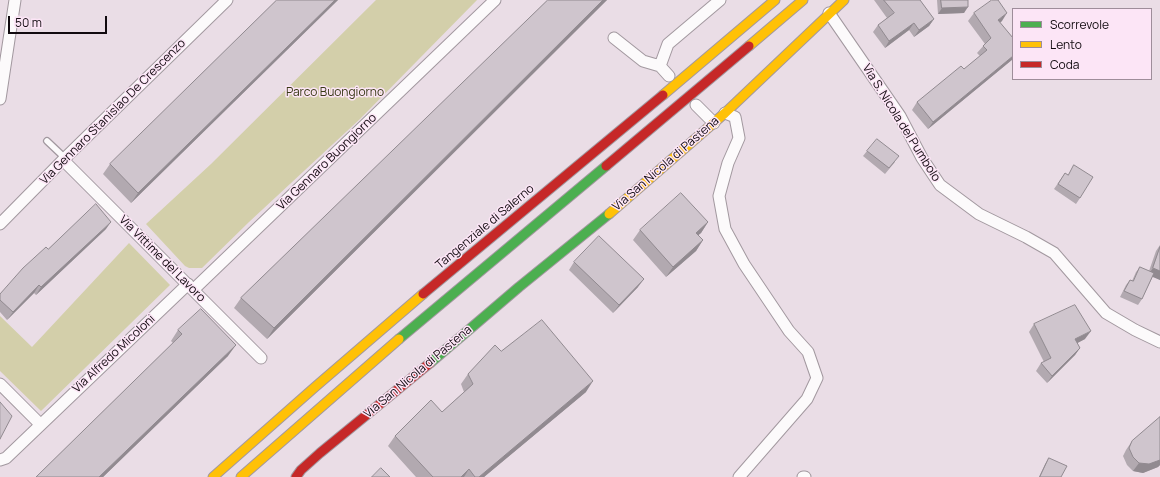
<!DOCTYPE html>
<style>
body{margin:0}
#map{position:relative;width:1160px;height:477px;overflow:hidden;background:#eadde6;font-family:Manrope,sans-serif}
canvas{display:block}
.legend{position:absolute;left:1012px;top:8px;width:140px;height:72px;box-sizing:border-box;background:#fce5f6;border:1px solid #9e8d9a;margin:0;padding:5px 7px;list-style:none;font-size:12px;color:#110a0f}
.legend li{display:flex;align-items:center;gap:8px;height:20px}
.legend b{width:20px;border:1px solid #9e8d9a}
.scale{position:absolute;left:8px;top:16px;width:99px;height:18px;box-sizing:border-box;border:2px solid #110a0f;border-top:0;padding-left:5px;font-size:12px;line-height:14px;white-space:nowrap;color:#110a0f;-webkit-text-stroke:3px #fce5f6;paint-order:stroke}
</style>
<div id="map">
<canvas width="1160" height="477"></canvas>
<ul class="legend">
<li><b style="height:5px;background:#4caf50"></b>Scorrevole</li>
<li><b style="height:5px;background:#ffc107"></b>Lento</li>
<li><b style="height:5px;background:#c62828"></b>Coda</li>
</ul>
<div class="scale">50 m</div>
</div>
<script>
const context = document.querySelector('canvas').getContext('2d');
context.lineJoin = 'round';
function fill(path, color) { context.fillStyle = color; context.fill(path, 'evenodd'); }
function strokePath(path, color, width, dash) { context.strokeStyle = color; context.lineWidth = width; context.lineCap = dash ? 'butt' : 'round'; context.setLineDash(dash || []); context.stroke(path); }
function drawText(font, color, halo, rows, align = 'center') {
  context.font = font + ' Manrope,sans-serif'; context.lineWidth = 3; context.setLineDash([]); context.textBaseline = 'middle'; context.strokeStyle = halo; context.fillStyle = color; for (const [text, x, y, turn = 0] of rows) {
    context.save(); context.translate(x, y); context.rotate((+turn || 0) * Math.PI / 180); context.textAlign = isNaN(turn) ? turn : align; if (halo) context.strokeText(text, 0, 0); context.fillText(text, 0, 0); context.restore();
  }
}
const green = new Path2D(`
 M376,0h101l-117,119 -111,103 -47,46h-13l-4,-2 -39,-42 65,-60z
 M129,243l41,42 -129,126 -41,-40v-55l32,31z`);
const lane = new Path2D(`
 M47,141l18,17`);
const street = new Path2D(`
 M829,13l71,103 22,42 18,27 39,29 47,23 28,16 52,60 29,17 25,12
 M614,38l29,23 17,5 9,10
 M660,66l8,-22 52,-44
 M0,99l15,-99
 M696,105l18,18
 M725,113l10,4 4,21 -11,25 -9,33 6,33 19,35 45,67 19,21 9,26 -10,21 -68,78
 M63,160l198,198
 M0,224l65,-66 162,-158
 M193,290l302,-290
 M0,384l40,40
 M0,460l6,-2 182,-174
 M803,477h2`);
const fast = new Path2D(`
 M399,339l207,-173
 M430,363l89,-76 90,-73`);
const slow = new Path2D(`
 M749,46l54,-46
 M663,95l112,-95
 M609,214l116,-101 119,-113
 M213,477l102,-90 108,-93
 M241,477l158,-138`);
const jam = new Path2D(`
 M606,166l143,-120
 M423,294l240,-199
 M296,477l5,-7 19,-17 110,-90`);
const wall = new Path2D(`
 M277,0h61l-207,203 -28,-29 7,-10z
 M548,0h59l-340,339 -33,-31 7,-10z
 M874,0h46l14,19 -5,7 -15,11 -5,-7 -24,18 -12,-16 5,-7 9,-7z
 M937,0h31l-4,13 -26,1z
 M974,13l28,8 -2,2 13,15v21l-85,70 -16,-19 5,-8 47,-33 16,-13 -3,-3 8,-9 -17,-23z
 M867,151l28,11 -10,12 -22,-18z
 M1074,165l6,33 -4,6 -22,-15 11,-16 3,2z
 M708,222l-7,11 -3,2 5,5 -7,11 -30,26 -33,-37 7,-10z
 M106,229l-70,66 -2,-2 -27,27 -7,-8v-18l48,-45z
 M1160,245v35l-7,-4 -11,23 -4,6 -18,-8 6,-12 4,-5 2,1 4,-9 4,-5 9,4 7,-20z
 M574,262l64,25 -25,26 -44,-43z
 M1034,324l51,15 -8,4 3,5 -5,7 -28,28 -11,-12 5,-8 3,-1 -15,-30z
 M178,330l50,26 -125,121h-67l137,-134 -2,-2z
 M501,351l85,41 -102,85h-68l-28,-31 7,-10 47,-24 22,-20 -3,-8 7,-10z
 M1160,417v48l-2,2 -15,6 -10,-2 -6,-6 -4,-9 3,-6 6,-9z
 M1049,458l12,19h-22l6,-13z`);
const shadedWall = new Path2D(`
 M335,0h3l-207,203 7,-10z
 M603,0h4l-340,339 7,-11z
 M968,7l-4,6 -26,1 4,-6z
 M1007,13l-5,8 -10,7 6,-8z
 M934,19l-5,7 -15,11 5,-7z
 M914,23l-5,7 -24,18 4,-7z
 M1013,56v3l-85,70 5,-7z
 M111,222l-5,7 -70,66 5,-8z
 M708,222l-7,11 -12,10 7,-10z
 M703,240l-7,11 -30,26 7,-10z
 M1153,268l7,3v9l-12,-5z
 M644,279l-6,8 -25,26 6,-8z
 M39,285l-5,8 -27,27 6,-8z
 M1091,331l-6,8 -15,8 5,-8z
 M236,345l-8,11 -125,121h-4z
 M1080,348l-5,7 -28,28 5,-7z
 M593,381l-7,11 -102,85h-5z
 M1160,460v5l-2,2 -15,6 -10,-2 6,-8z
 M469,469l-5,8h-3z`);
const building = new Path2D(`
 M277,0h58l-197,193 -28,-29z
 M548,0h55l-329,328 -33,-30z
 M884,0h36l14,19 -15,11 -5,-7 -25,18 -11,-16 16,-12z
 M941,0h27v7l-26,1z
 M992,0h6l9,13 -9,7 15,18v18l-80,66 -16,-20 44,-36 3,3 23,-19 -4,-4 8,-8 -17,-25z
 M877,139l22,17 -10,12 -22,-17z
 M1074,165l19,12 -13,21 -22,-14 7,-11 3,2z
 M681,193l27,29 -12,11 7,7 -30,27 -33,-37z
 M96,204l15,18 -70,65 -2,-2 -26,27 -13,-12v-6l23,-26 23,-21 2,2z
 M599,236l45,43 -25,26 -45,-43z
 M1160,247v24l-7,-3z
 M1140,267l14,6 -12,26 -18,-8 6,-11 3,1z
 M1075,305l16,26 -16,8 5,9 -28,28 -11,-13 10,-5 -17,-34z
 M201,309l35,36 -137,132h-63l146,-143 -4,-4z
 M542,320l51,61 -114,96h-4l-6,-8 -8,8h-28l-38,-41 36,-36 11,12 31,-28 -5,-10 27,-29 6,6z
 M0,402l12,14 -12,23z
 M1160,417v43l-11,4 -10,-1 -6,-6 -4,-9 3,-7z
 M1049,458l18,8 -6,11h-21z
 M381,468l9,9h-18z`);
const parkNames = [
 ["Parco Buongiorno",335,93]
];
const streetNames = [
 ["Via Gennaro Stanislao De Crescenzo",113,112,-45],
 ["Via S. Nicola del Pumbolo",901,123,58],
 ["Via Gennaro Buongiorno",327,162,-44],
 ["Via San Nicola di Pastena",666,164,-41],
 ["Tangenziale di Salerno",485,227,-40],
 ["Via Vittime del Lavoro",162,259,45],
 ["Via Alfredo Micoloni",114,354,-43],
 ["Via San Nicola di Pastena",418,372,-40]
];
fill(green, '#d3cfaa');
strokePath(lane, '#a2989f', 8);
strokePath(street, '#a2989f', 13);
strokePath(fast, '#a2989f', 11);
strokePath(slow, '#a2989f', 11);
strokePath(jam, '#a2989f', 11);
strokePath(lane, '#fcfafb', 5.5);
strokePath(street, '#fcfafb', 11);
strokePath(fast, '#4caf50', 9);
strokePath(slow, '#ffc107', 9);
strokePath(jam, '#c62828', 9);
fill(wall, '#b2a9b0');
fill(shadedWall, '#918a90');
fill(building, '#cfc5cd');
strokePath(building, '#918a90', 1);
drawText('12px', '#383915', '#fce5f6', parkNames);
drawText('12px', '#110a0f', '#fce5f6', streetNames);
</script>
